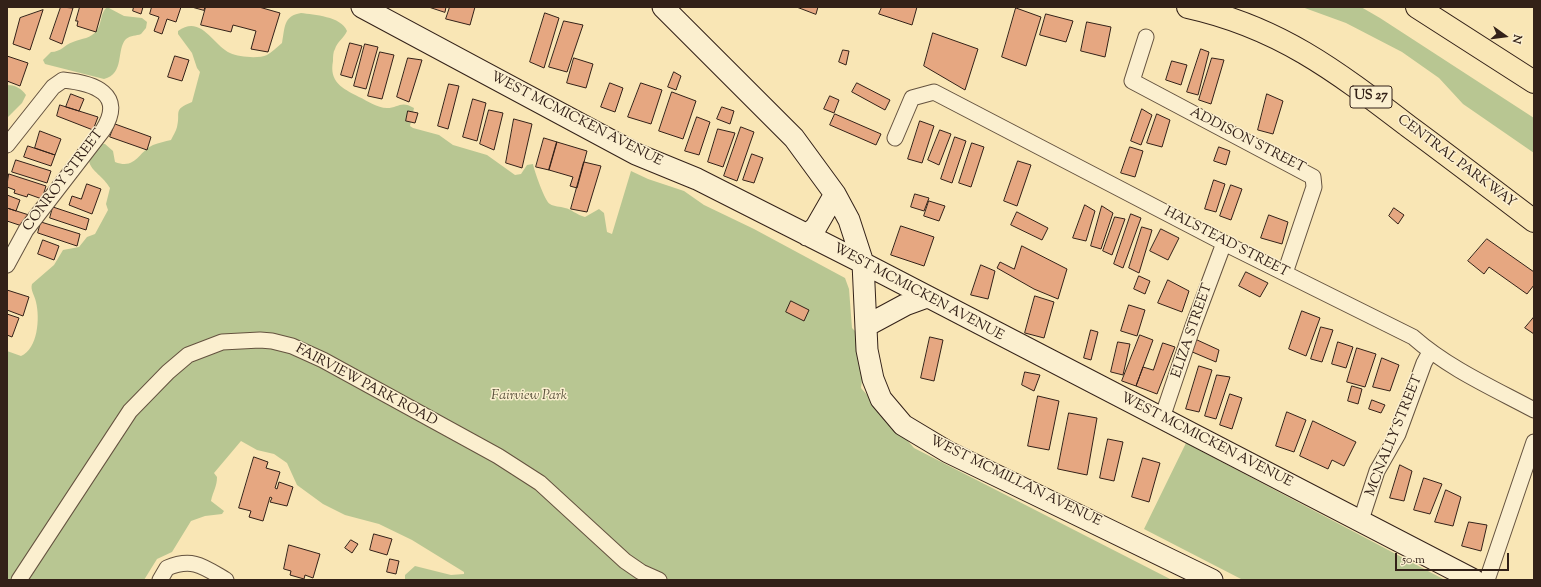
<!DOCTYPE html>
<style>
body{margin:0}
#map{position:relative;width:1541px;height:587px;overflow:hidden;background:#f9e6b5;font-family:"Sorts Mill Goudy",serif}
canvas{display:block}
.frame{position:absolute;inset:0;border:8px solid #332118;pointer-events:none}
.north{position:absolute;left:1485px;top:16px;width:40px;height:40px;-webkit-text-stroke:3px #fbefcf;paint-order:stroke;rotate:104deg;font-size:11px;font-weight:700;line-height:16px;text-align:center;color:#332118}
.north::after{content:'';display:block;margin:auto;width:14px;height:18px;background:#332118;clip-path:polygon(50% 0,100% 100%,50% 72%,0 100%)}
.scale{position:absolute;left:1395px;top:553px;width:114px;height:18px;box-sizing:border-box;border:2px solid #332118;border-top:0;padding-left:5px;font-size:12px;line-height:14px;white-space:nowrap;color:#332118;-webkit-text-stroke:3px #fbefcf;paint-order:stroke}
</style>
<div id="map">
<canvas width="1541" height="587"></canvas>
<div class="frame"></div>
<div class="north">N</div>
<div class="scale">50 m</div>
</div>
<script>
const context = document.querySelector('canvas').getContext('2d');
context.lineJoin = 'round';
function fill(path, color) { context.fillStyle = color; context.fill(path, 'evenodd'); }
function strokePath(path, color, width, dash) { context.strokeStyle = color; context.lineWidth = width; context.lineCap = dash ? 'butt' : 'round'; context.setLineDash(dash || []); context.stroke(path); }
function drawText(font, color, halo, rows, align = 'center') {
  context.font = font + ' "Sorts Mill Goudy",serif'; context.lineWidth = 3; context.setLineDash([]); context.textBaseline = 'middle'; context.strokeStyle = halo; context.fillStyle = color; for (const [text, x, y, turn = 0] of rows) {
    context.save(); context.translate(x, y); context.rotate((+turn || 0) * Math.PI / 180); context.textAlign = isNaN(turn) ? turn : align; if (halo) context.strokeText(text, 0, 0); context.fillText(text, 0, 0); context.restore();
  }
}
const green = new Path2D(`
 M107,7l17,9 18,2 5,4 -1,6 -5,6c-5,2 -10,1 -15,5 -10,10 -1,35 -22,40l-59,-15 -2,-4 8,-8c10,0 13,-7 22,-10 9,-4 18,-3 24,-12 5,-7 3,-17 10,-23z
 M1302,7h59l19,11 154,100v35l-71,-49 -24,-26 -37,-26 -56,-29z
 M301,13c13,2 40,3 46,18 -3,7 -10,11 -12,18 -2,3 -2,8 -2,12 -4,21 9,27 26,36 9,4 18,11 28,11 11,0 14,-8 27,0l-4,18 3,2 26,7 14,10 34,10 28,20 6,-1 6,-9 6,-1c1,6 12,38 17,40 4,3 10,2 15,4 6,1 12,7 20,9l14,-8 5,4 3,19 5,2 19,-63 17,8 36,12 20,14 50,24 91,49 4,11 3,39 5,5 6,38 -2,17 53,60 258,132h-767v-5l10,-9 36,9 13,-1v-2l-52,-32 -33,-16 -34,-9 -22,-11 -26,-19 -10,-22 -13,-9 -17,-4 -16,-9 -27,32 3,4c0,10 -4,14 -6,24l13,10 -2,3 -17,2 -14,5 -19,31 -15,7 -13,21h-137v-229l14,5c17,-7 19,-38 15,-54 -1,-6 -6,-12 -4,-18l22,-19 9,-15 16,-3 8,-10 8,-3 13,-24 -2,-6 4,-16c-9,-17 -35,-22 -11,-45l6,1 8,7 2,11c21,8 23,-10 38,-17 6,-2 12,-4 18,-5 2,-4 5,-9 6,-13 4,-15 -5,-17 15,-25l8,-30 -3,-4 -5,-15 -14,-19v-3c23,-17 35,14 52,22 9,4 28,6 37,2 5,-3 10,-8 15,-12 3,-15 1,-27 19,-30z
 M7,85c8,0 14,3 19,10l-4,8 -15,15z
 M1186,443l259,137h-202l-99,-51z`);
const building = new Path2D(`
 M61,7l12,1 -11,36 -12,-5z
 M80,7h23l-7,25 -19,-6 1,-5h-2z
 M134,7h9l-2,7 -8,-3z
 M152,7h29l-5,15 -9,-3 -5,15 -8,-3 5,-14 -9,-3z
 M192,7h13l-1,3z
 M206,7h53l21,6 -12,39 -17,-3 5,-18 -23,-6 -2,7 -30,-7z
 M429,7h17l-1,5z
 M450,7h25l-5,18 -24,-6z
 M797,7h21l-2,7z
 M882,7h35l-5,18 -33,-11z
 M1016,8l25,9 -15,49 -24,-9z
 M43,10l-13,40 -17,-6 7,-26z
 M545,13l14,5 -15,50 -14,-6z
 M1046,14l27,7 -7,21 -26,-7z
 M564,21l19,4 -16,47 -18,-5z
 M1087,22l24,5 -6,30 -24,-6z
 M933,33l45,16 -13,41 -41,-24z
 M350,43l12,3 -10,32 -11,-3z
 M365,44l13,3 -12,42 -12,-3z
 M1201,49l8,3 -11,43 -11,-3z
 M843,50l6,1 -3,14 -7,-3z
 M380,52l14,3 -12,44 -14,-3z
 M7,56l21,7 -8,23 -13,-5z
 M175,56l14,4 -7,21 -14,-4z
 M408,58l14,2 -13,42 -12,-5z
 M574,58l19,6 -7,24 -19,-5z
 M1212,58l12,2 -13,44 -12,-4z
 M1172,61l15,4 -6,20 -15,-5z
 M674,72l7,4 -5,14 -8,-3z
 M610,83l13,5 -8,24 -14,-5z
 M641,83l21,7 -11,34 -23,-7z
 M857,83l33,17 -5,10 -33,-18z
 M449,84l10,2 -11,43 -10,-3z
 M672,92l24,9 -13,38 -24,-8z
 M71,94l13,5 -5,12 -13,-4z
 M1267,94l16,7 -10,33 -15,-4z
 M830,96l9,4 -5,13 -10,-4z
 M473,99l13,4 -9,38 -14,-4z
 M60,105l38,12 -5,13 -36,-14z
 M722,107l12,4 -4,13 -13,-5z
 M1142,109l10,6 -11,30 -10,-4z
 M489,110l14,3 -9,37 -14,-6z
 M408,111l10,2 -3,10 -9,-2z
 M835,114l46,20 -5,11 -46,-20z
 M1157,114l13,6 -8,27 -15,-4z
 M697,117l13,5 -11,33 -14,-4z
 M514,119l18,5 -10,44 -16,-5z
 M920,121l14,5 -12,37 -14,-4z
 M115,124l36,13 -4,13 -37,-13z
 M741,127l13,5 -17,49 -13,-5z
 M718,129l17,4 -12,34 -15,-5z
 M940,130l11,4 -12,31 -11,-5z
 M40,131l21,8 -6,16 -20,-7z
 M955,137l11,4 -14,42 -11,-4z
 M544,138l13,4 -8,28 -13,-3z
 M557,142l30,9 -10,37 -7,-2 3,-9 -24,-7z
 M972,143l12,4 -13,40 -12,-4z
 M28,146l27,9 -4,11 -27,-9z
 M1130,147l13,4 -8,26 -14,-4z
 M1219,147l11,4 -4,14 -12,-4z
 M752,154l11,4 -9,25 -11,-3z
 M16,160l35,11 -4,12 -35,-11z
 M1018,161l13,4 -14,41 -13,-5z
 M584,162l17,4 -14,46 -16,-3z
 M9,174l37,12 -4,13 -14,-5 -1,3 -13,-4 1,-3 -8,-3z
 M1214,180l11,4 -9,28 -11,-3z
 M87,184l14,5 -9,25 -23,-9 3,-9 9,3z
 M1231,185l11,4 -11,31 -11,-4z
 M915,194l14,4 -5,13 -13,-4z
 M7,195l13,5 -4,11 -9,-3z
 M929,201l16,5 -6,15 -15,-5z
 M1085,205l10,6 -9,30 -13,-3z
 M1102,206l11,7 -12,36 -10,-3z
 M53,207l36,12 -3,11 -36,-12z
 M7,208l22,7 -7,11 -15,-5z
 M1394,208l10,7 -6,9 -9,-8z
 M1017,212l31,16 -6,12 -31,-15z
 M1131,214l10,4 -18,50 -9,-4z
 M1269,215l19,7 -6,22 -21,-6z
 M1115,217l10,2 -13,36 -9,-4z
 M41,222l39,12 -3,12 -39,-13z
 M901,226l33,11 -10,29 -33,-11z
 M1142,227l10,3 -13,43 -10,-5z
 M1161,229l18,9 -11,22 -18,-9z
 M1487,239l47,33v13l-7,9 -38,-27 -5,7 -16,-13z
 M43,240l16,6 -5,14 -16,-6z
 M1022,246l45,23 -9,30 -24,-10 -37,-21 3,-6 14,7z
 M981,265l14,6 -7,28 -17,-4z
 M1246,272l22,11 -8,14 -21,-11z
 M1139,276l11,5 -5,13 -11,-5z
 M1168,280l21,11 -7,21 -24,-9z
 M7,290l22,7 -6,19 -16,-6z
 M1035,296l19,6 -10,36 -19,-5z
 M791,301l18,9 -5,11 -18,-9z
 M1129,305l16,5 -8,26 -16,-5z
 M1302,311l18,7 -14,38 -17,-7z
 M7,314l12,4 -7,19 -5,-2z
 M1534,317v17l-9,-6z
 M1321,327l12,3 -11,32 -11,-3z
 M1091,330l7,2 -7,28 -7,-2z
 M1140,335l13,5 -17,46 -14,-5z
 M930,337l13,3 -9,41 -13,-3z
 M1195,339l24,11 -3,12 -26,-11z
 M1118,342l12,2 -7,31 -12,-3z
 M1338,342l15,5 -7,21 -14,-4z
 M1163,343l12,4 -18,47 -21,-8 7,-19 10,3z
 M1357,348l19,6 -11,33 -18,-5z
 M1382,358l17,7 -9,26 -17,-4z
 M1199,366l13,4 -13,42 -13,-3z
 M1025,372l15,3 -6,16 -12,-6z
 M1217,375l13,2 -14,42 -11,-3z
 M1352,386l10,3 -4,15 -10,-3z
 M1230,394l12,4 -10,31 -12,-4z
 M1038,396l21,5 -10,49 -21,-4z
 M1372,400l13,5 -4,8 -12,-4z
 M1287,412l19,8 -12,32 -18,-6z
 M1069,413l28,5 -10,57 -29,-6z
 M1313,421l43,21 -12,24 -12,-6 -4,9 -28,-13z
 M1108,439l15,3 -9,39 -14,-3z
 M254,457l14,5 -2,6 14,4 -5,16 2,1 2,-7 14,5 -6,19 -17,-4 2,-4 -2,-1 -7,24 -14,-4 2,-6 -12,-3z
 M1143,458l17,5 -11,39 -17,-5z
 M1400,465l12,6 -8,30 -14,-3z
 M1424,478l18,6 -12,30 -16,-4z
 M1446,490l15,7 -8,29 -18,-4z
 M1469,522l18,3 -6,26 -19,-5z
 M374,534l18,5 -5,16 -17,-5z
 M351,540l7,4 -6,9 -7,-5z
 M289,545l31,9 -7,24 -8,-3 -1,4 -14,-4 1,-4 -7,-2z
 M390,559l9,2 -3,13 -9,-2z`);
const street = new Path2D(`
 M1146,37l-14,44 181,96 1,10 -29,86
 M895,138l17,-40 22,-6 290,151 189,94c35,31 80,51 121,73
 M7,145l46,-58 10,-7c31,3 63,14 40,50l-77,100 -19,35
 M1162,418l31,-92 31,-83
 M1361,520l16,-49 21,-37 26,-71 6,-11
 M19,580l111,-169 38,-39 20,-17 34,-13 38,-2 12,1 20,5 31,14 175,96 42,27 85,78 16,11 18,8
 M160,580l7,-12c26,-11 37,-1 59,12
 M1487,580l47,-138`);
const secondary = new Path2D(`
 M362,7l274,147 61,25 166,84 611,317
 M663,7l131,131 41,56 14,26 14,43 4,87 6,29 8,20 22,26 45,27 264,128
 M807,235l9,-8 19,-33
 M866,326l39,-21 22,-8`);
const primary = new Path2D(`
 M1188,7c91,20 148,64 220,119 42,31 84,63 126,95`);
const highway = new Path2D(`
 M1417,7l117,75`);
const shields = [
 [1371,97,42]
];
const shieldNames = [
 ["US 27",1371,97]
];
const streetNames = [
 ["WEST MCMICKEN AVENUE",576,120,27],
 ["ADDISON STREET",1247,141,27],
 ["CENTRAL PARKWAY",1456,162,37],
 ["CONROY STREET",64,181,-53],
 ["HALSTEAD STREET",1226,243,27],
 ["WEST MCMICKEN AVENUE",918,293,28],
 ["ELIZA STREET",1193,331,-71],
 ["FAIRVIEW PARK ROAD",366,386,28],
 ["MCNALLY STREET",1395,436,-68],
 ["WEST MCMICKEN AVENUE",1206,441,27],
 ["WEST MCMILLAN AVENUE",1015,482,26]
];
const parkNames = [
 ["Fairview Park",529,397]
];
fill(green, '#b8c692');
fill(building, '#e6a781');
strokePath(building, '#332118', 1);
strokePath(street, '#64523f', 17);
strokePath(secondary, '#332118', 23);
strokePath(primary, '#332118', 24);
strokePath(highway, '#332118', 24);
strokePath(street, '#fbefcf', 15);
strokePath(secondary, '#fbefcf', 21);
strokePath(primary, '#f9e6b5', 22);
strokePath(highway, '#f9e6b5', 22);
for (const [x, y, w] of shields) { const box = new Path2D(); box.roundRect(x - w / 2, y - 11, w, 22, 3); context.fillStyle = '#fbefcf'; context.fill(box); strokePath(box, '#332118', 1); }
drawText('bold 13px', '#332118', null, shieldNames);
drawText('14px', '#332118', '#fbefcf', streetNames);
drawText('italic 14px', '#5b533d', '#fbefcf', parkNames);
</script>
